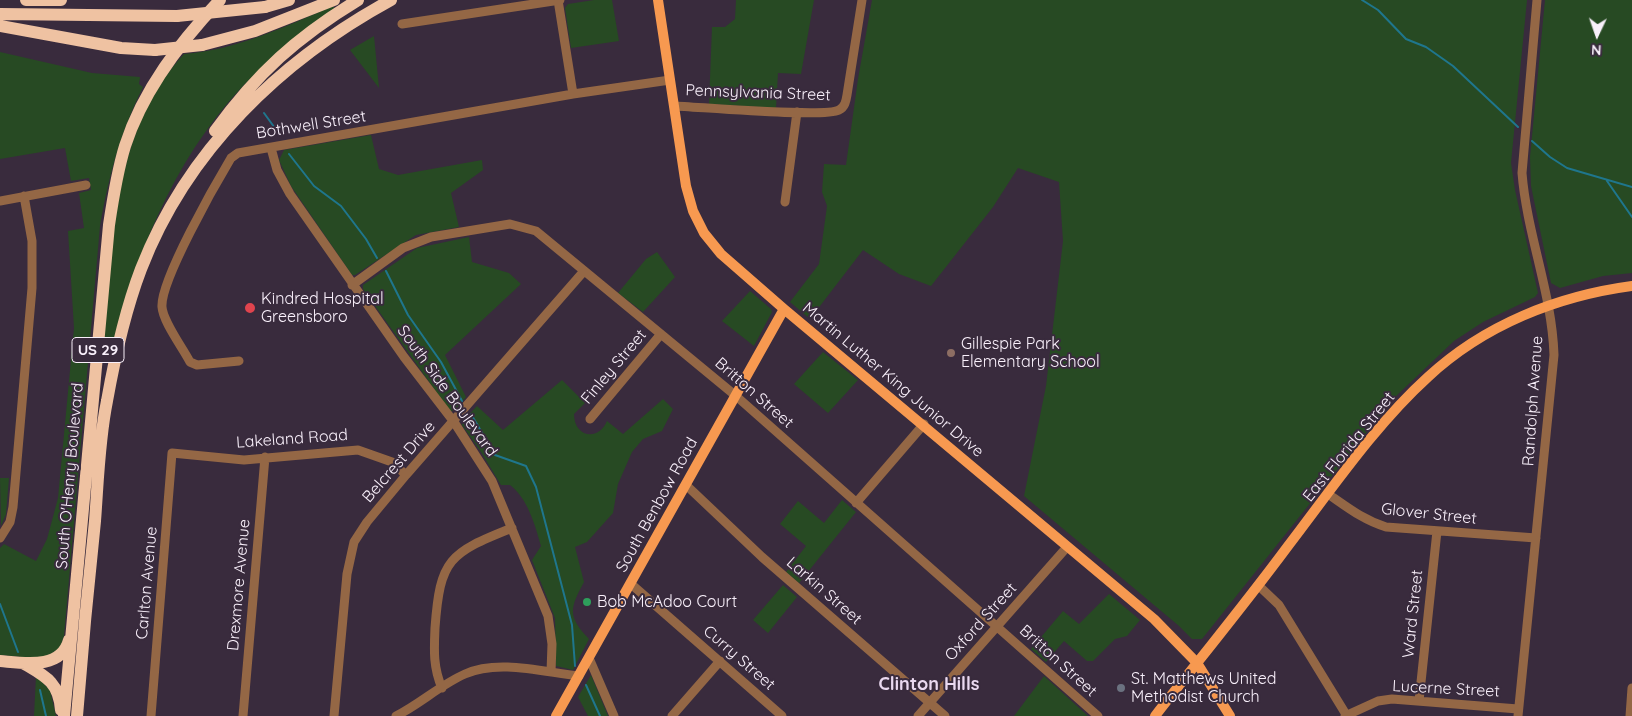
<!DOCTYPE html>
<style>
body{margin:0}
#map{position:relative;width:1632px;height:716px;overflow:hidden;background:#392b3d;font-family:Quicksand,sans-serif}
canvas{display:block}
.north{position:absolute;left:1572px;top:10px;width:50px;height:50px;-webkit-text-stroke:4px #392b3d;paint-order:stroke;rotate:183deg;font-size:14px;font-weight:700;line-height:20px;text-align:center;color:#f9f0fb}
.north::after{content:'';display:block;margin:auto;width:18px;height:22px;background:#f9f0fb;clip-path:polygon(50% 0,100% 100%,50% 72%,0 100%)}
</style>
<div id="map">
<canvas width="1632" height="716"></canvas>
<div class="north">N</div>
</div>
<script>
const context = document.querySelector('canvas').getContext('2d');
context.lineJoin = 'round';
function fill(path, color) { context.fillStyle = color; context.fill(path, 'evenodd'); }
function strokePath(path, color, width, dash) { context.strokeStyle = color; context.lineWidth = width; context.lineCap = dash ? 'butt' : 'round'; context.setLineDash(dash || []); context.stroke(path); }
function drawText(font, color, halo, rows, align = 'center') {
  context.font = font + ' Quicksand,sans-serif'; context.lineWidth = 4; context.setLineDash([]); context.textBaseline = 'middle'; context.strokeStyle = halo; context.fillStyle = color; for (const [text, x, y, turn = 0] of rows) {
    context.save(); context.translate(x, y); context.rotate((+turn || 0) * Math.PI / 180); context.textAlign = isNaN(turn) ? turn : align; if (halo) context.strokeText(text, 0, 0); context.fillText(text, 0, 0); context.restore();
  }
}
const green = new Path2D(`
 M594,0h18l7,41 -48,7 -6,-40 3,-4z
 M736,0h78l-13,74 -23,-1 -2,35 -67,-4 3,-77h13l10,-8z
 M872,0h655l-16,163 4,27 23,103 -3,4 -52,25 -29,19 -60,57 -192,241h-10l-13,-13 -155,-130 22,-110 17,-145 -4,-59 -41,-14 -25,39 -62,79 -32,-12 -36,-24 -53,69 -20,-17 29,-38 8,-58 -5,-14 2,-28 22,1 12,-86z
 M1545,0h87v273l-29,3 -43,12 -9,-5 -20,-97 -1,-29z
 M333,6l2,3c-27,22 -56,42 -80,65 -74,71 -115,169 -141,266h-10c9,-99 8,-209 80,-286 53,-4 102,-28 149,-48z
 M374,36l5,52 -29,-38z
 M0,52l92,21 48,4 -1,7 4,3c-23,47 -34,88 -43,139l-36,410 -4,12 -17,11 -43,-4v-107l4,-4 32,17 11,-22 11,-41 16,-170 -6,-97 16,-3 -5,-35 12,-3 -2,-12 -18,3 -6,-33 -65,11z
 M371,135l8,34 19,6 84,-15 1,10 -32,23 8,34 -43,8 -61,40h-3l-61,-89 -12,-26 5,-10z
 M469,237l3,25 37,11 12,11 -76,71 21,42 -12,14h-4l-87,-122v-4l54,-37z
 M657,252l18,25 -32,35 -25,-19 28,-34z
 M750,291l21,18 1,3 -18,34 -32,-25z
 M823,352l35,28 -30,33 -34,-29z
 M562,380l23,23 -11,11c0,23 24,28 33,7l16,13 40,-35 10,10 -11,22 -19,8 -11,13 -14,32 -5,29 -26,29 -12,5 9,35c-14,26 -17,34 5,57l-16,31 -17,-4 -1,-48 -23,-58 9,-14c-6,-21 -13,-47 -31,-61h-9l-20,-33 -19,-27v-3l15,-16 26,24z
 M0,478h9l-3,36 -5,12z
 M842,500l14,12 -57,71 -13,-11 20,-26 -26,-22 18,-23 26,22z
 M783,585l14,12 -29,36 -15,-13z
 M1109,594l31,26 -13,16 -12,3 -22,22h-6l-23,-20 -18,21 -15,-13 32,-38 16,13z
 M591,675l17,41h-20l-10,-19z
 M36,676l14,14 6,26h-22z
 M1044,676l44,40h-74z`);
const stream = new Path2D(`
 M1362,0l16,10 28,29 20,8 27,19 65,61
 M264,113l13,18
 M1532,141l18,16 17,11 65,19
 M289,154l25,32 27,20 25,33 11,19
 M1607,181l25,36
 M386,271l22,44 33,47 21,39
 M471,414l24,41 31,11 10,21 36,138 3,41
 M0,604l18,48
 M586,685l14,31
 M40,690l6,26`);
const minor = new Path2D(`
 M558,0l15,94
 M402,24l158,-24
 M674,106c26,1 150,12 165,4 6,-3 7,-9 8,-15l15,-95
 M271,148l6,22 13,24 114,163 50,65 38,59 56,135 4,28 -1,28
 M0,201l86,-16
 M785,202l12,-90
 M352,285l51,-37 28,-11 79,-13 26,7 200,165 362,320
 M239,361l-42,4 -7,-3c-7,-14 -27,-40 -28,-55 -2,-26 54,-124 69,-149l7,-5 335,-59 97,-14
 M590,419l71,-85
 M686,485l76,72 183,159
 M1328,494c19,13 35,26 58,33l150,11
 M856,503l68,-79
 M0,538l10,-16 3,-15 19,-219v-47l-8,-45
 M631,584l151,132
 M1258,585l21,20 68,111
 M589,658l25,58
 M442,688c-9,-21 -8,-38 -7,-60 5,-69 14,-75 77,-100
 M1419,701l18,-170
 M151,716l21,-263 72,7 114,-10 34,12 14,13
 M243,716l22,-259
 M334,716l13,-142 7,-32 13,-20 39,-47 178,-204
 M396,716c24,-12 44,-31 69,-42 33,-15 78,-2 114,2
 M672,716l48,-55
 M918,716l149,-169
 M1345,716l33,-15 14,-2 126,10
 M1518,716l36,-361c-2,-62 -27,-120 -32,-182l15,-173
 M1630,716l2,-28`);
const major = new Path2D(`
 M658,0l28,186 7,25 11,22 17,21 63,55 370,310 43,44 33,53
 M556,716l228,-407
 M1155,716c44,-56 90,-112 133,-170 43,-56 87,-121 140,-169 56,-52 129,-81 204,-91`);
const highway = new Path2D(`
 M26,0h35
 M265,7l24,-7
 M0,14l177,2
 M0,26l121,22 34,2
 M202,45l53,-14 79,-31
 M215,131c42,-58 82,-94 143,-131
 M0,661c24,2 61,9 69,-21
 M23,663c22,13 36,19 38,47
 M64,716l45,-491c4,-27 8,-53 16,-79 18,-56 55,-104 95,-146
 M77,716c5,-65 11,-130 18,-195 3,-39 4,-81 12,-120 8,-45 18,-90 34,-132 46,-119 140,-209 250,-269`);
const highwayBridge = new Path2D(`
 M177,16l88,-9
 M155,50l47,-5`);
const markers = [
 [250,308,6,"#e0444e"],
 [951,353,5,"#8d6e63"],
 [587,602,5,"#2e9e5b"],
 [1121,688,5,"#6b7280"]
];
const shields = [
 [98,350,52]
];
const shieldNames = [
 ["US 29",98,350]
];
const streetNames = [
 ["Pennsylvania Street",758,93,2],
 ["Bothwell Street",311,125,-9],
 ["Finley Street",614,367,-50],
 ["Martin Luther King Junior Drive",893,380,40],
 ["South Side Boulevard",447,391,54],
 ["Britton Street",754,393,41],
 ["Randolph Avenue",1533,401,-86],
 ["Lakeland Road",292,439,-4],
 ["East Florida Street",1349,447,-51],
 ["Belcrest Drive",399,462,-49],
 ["South O'Henry Boulevard",70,476,-85],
 ["South Benbow Road",657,505,-61],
 ["Glover Street",1429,514,6],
 ["Carlton Avenue",147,583,-85],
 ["Drexmore Avenue",239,585,-85],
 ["Larkin Street",824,591,41],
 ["Ward Street",1413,614,-84],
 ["Oxford Street",981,622,-48],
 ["Curry Street",739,658,41],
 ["Britton Street",1058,661,42],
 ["Lucerne Street",1446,689,3]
];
const poiNames = [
 ["Kindred Hospital",261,299],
 ["Greensboro",261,317],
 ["Gillespie Park",961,344],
 ["Elementary School",961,362],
 ["Bob McAdoo Court",597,602],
 ["St. Matthews United",1131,679],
 ["Methodist Church",1131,697]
];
const neighbourhoodNames = [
 ["Clinton Hills",929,685]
];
fill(green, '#274a23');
strokePath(stream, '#1f768d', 2);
strokePath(minor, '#946745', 9);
strokePath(major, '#f79950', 10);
strokePath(highway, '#efc2a2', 12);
strokePath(highwayBridge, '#efc2a2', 12);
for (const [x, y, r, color] of markers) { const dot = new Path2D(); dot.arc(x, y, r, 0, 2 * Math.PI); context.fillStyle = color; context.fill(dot); strokePath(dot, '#392b3d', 2); }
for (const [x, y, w] of shields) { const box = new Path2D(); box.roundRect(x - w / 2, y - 12.5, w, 25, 4); context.fillStyle = '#392b3d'; context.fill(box); strokePath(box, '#f9f0fb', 1); }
drawText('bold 15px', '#f9f0fb', null, shieldNames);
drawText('16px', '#f9f0fb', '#392b3d', streetNames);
drawText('16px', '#f9f0fb', '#392b3d', poiNames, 'left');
drawText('bold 18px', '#ead9f0', '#392b3d', neighbourhoodNames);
</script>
